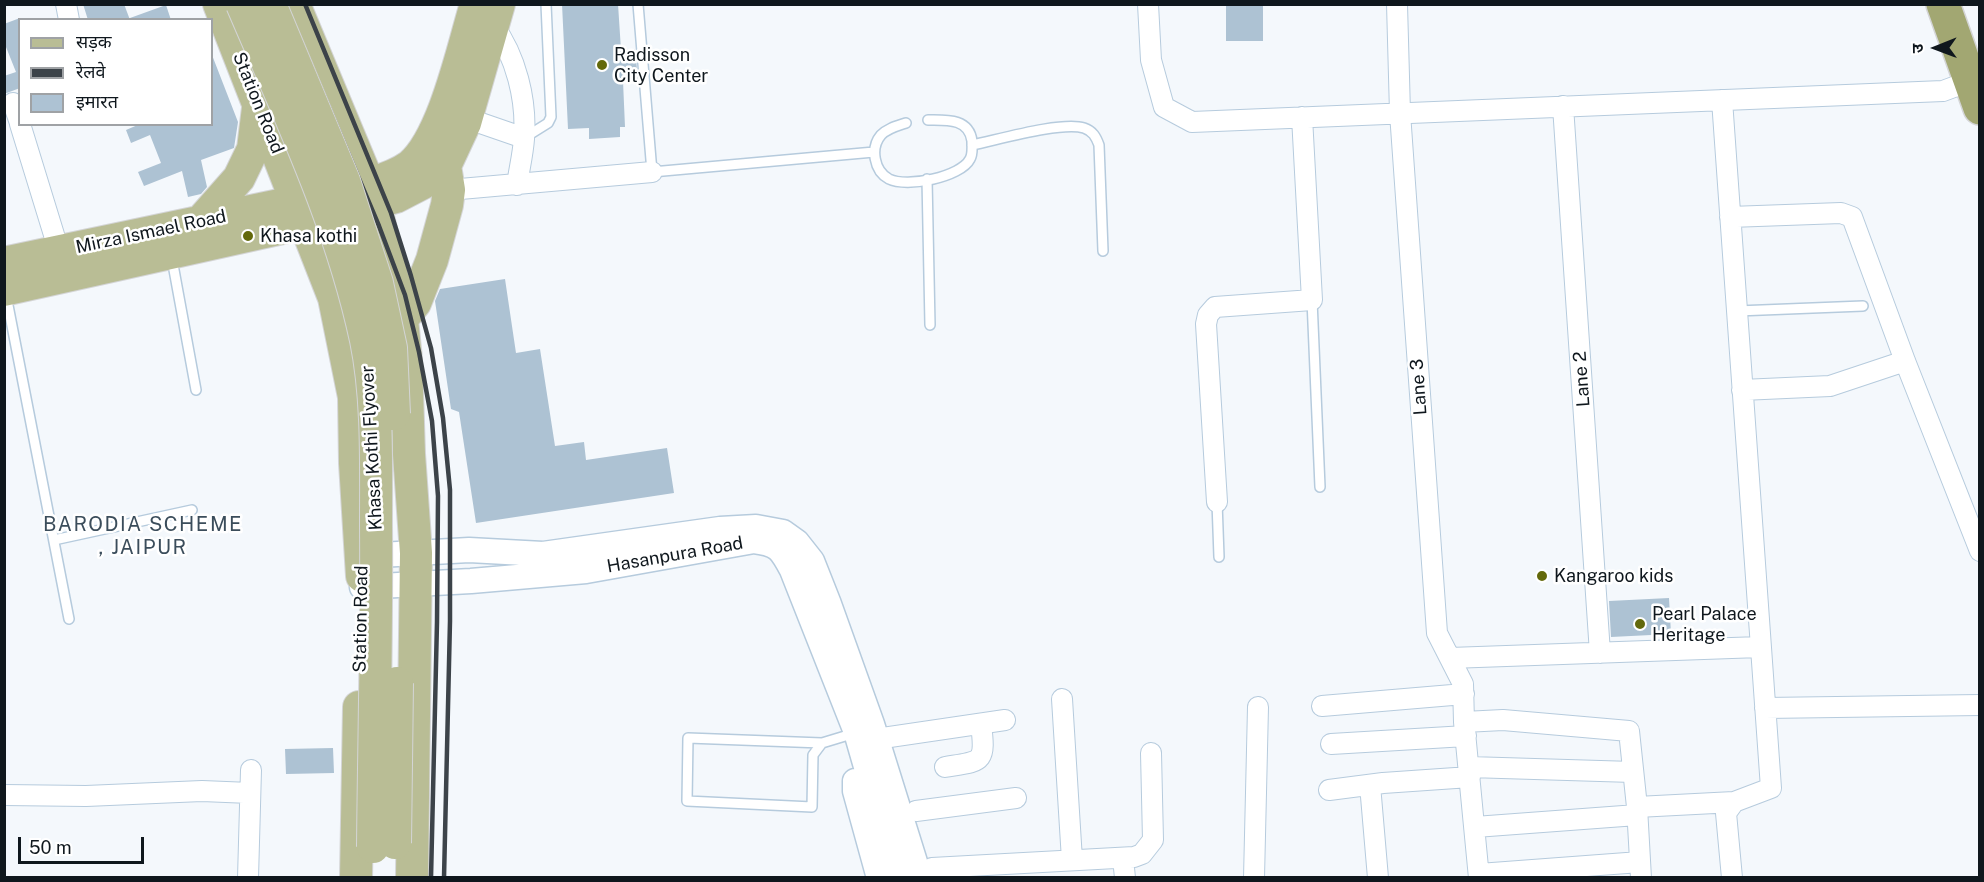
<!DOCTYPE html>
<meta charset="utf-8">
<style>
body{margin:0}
#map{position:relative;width:1984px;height:882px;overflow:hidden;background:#f4f8fc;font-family:"Public Sans","Noto Sans Devanagari",sans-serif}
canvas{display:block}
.frame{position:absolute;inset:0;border:6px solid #0f171d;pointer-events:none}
.legend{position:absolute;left:18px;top:18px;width:195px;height:108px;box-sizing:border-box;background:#fff;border:2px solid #9fa2a5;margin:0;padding:8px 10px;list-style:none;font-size:18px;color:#0f171d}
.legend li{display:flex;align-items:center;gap:12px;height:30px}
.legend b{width:30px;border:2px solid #9fa2a5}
.north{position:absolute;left:1906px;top:18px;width:60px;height:60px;-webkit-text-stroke:4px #fff;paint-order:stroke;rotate:269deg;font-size:16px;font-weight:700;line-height:24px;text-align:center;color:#0f171d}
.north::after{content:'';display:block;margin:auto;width:21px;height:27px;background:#0f171d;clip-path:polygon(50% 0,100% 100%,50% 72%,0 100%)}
.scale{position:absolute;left:18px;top:837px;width:126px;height:27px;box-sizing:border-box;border:3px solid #0f171d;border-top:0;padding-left:8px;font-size:18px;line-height:21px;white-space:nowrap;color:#0f171d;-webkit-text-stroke:4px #fff;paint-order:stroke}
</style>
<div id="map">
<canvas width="1984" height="882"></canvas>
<div class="frame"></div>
<ul class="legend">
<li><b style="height:8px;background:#b9bd95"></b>सड़क</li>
<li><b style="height:8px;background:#3c4349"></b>रेलवे</li>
<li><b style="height:16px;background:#adc2d3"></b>इमारत</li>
</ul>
<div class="north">उ</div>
<div class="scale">50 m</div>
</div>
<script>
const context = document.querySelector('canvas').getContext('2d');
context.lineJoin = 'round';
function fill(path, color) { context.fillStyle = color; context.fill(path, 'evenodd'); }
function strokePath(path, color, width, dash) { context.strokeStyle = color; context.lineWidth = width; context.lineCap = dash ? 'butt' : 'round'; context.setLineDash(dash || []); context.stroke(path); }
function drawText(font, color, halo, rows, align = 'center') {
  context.font = font + ' "Public Sans",sans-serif'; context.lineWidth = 5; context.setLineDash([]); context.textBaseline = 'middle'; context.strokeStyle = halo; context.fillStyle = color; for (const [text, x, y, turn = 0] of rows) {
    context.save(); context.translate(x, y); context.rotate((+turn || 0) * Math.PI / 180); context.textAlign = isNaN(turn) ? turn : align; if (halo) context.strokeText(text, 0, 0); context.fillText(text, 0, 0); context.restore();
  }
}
const building = new Path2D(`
 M83,4h41l6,16h-42z
 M562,4h56l3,46 14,-1 3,31 -15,1 2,46h-5v10l-31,2v-11l-21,1z
 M1226,4h37v37h-37z
 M166,5l5,15h-41v-2z
 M20,18v70l-16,6v-18l12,-4 -12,-30v-18z
 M212,55l26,67 -4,26 -33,12 6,27 -6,7 -13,3 -6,-26 -38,15 -6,-14 23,-9 -11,-28 -19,8 -5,-13 14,-6h72z
 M505,279l11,74 24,-4 15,97 29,-4 2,18 81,-12 7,45 -198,30 -17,-111 -8,-3 -16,-108 5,-12z
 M1669,598l2,36 -60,3 -2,-36z
 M333,748l1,25 -48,1 -1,-25z`);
const service = new Path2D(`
 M638,4l14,168 222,-20
 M906,123c-9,3 -18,5 -25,12 -11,13 -7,36 8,44 18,9 72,-2 81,-20 3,-5 2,-11 2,-18 -3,-23 -26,-21 -44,-21
 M524,138l24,-15 3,-6 -5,-113
 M972,145c25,-5 90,-24 112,-17 9,3 12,9 15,17l4,106
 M927,179l3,146
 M172,259l24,131
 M6,295l63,324
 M1312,300l8,187
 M1737,311l126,-5
 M1217,502l2,55
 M54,540l138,-30
 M822,743l-9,12 -1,52 -125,-6 1,-63 134,5 33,-10`);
const minor = new Path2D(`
 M66,4l3,16
 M1148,4l3,56 13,47 28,15 751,-31 27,-10
 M1397,4l3,109 37,520 26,51 1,38 15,156
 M493,25c23,31 34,75 31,114 -1,15 -5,31 -7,46
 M1722,100l49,688 -37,14 -8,11 6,65
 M13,103l7,20
 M1563,106l37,547
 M466,118l58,20
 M20,124l39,127
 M449,190l203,-18
 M1730,217l111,-4 11,4 53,144 75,190
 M1742,390l88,-4 75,-25
 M1217,502l-11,-178 2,-9 7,-8 97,-7 -10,-183
 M1450,658l310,-11
 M1062,699l10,161
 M1322,706l142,-12
 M1765,708l215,-3
 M1464,722l39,-2 126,11 8,76 4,71
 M876,739l129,-19
 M1331,744l135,-8
 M945,767c37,-6 41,-3 36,-43
 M1469,767l164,5
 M1370,785l8,93
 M1329,790l54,-7 87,-6
 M4,795l82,1 116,-5 48,2
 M1637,807l97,-5
 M916,811l100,-13
 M1475,827l162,-12
 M1123,858l2,20
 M932,868l202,-11 8,-3 11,-14 -2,-87
 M1479,874l161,-12
 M248,878l3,-108
 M1254,878l4,-171`);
const tertiary = new Path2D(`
 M362,556l107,-6 74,4 177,-25 36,-2 27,5 14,10 15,19 17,43 43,120 48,154
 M362,587l109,-6 115,-10 168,-30c24,3 27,8 38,29l64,162 42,146
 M855,781v10l24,87`);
const primary = new Path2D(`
 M219,4l115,294 20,99 1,66 7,113
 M294,4l75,180
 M372,183c13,-4 27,-9 38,-17 34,-28 53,-119 66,-162
 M375,204l27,115 4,40 3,95 7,99 -4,325
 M201,221l38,-43 14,-29 5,-41
 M4,263l314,-66
 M4,290l302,-67 90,-26 27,-14 22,-17 20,-43 34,-119
 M402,319l13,-16 17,-43 15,-55 2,-15 -4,-24
 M356,878l3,-171`);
const trunk = new Path2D(`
 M1943,4l37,104`);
const rail = new Path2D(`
 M285,4l94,222 26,69 14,57 13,69 6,75 -1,126 -6,256
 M305,4l86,209 20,63 20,72 12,70 7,72v131l-6,257`);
const primaryBridge = new Path2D(`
 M242,4c47,110 99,219 124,336 12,58 10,125 10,185 1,107 -2,215 -3,322
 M270,4l74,177 33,102 14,65 3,66
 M395,843l2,-160`);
const markers = [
 [602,65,6,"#63690b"],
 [248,236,6,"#63690b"],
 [1542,576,6,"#63690b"],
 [1640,624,6,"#63690b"]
];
const poiNames = [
 ["Radisson",614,55],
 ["City Center",614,76],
 ["Khasa kothi",260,236],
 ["Kangaroo kids",1554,576],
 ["Pearl Palace",1652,614],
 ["Heritage",1652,635]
];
const streetNames = [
 ["Station Road",258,103,68],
 ["Mirza Ismael Road",151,232,-12],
 ["Lane 2",1582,379,-94],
 ["Lane 3",1419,387,-94],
 ["Khasa Kothi Flyover",372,448,-93],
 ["Hasanpura Road",675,555,-10],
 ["Station Road",361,619,-89]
];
const neighbourhoodNames = [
 ["BARODIA SCHEME",143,525],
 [", JAIPUR",143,548]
];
fill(building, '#adc2d3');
strokePath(service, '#b6cbdd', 12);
strokePath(minor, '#b6cbdd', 22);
strokePath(tertiary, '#b6cbdd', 27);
strokePath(primary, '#d4d5d6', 34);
strokePath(trunk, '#d4d5d6', 36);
strokePath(service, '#fff', 9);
strokePath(minor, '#fff', 20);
strokePath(tertiary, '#fff', 24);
strokePath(primary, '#b9bd95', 32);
strokePath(trunk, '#a2a772', 33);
strokePath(rail, '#3c4349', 4.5);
strokePath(primaryBridge, '#d4d5d6', 34, []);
strokePath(primaryBridge, '#b9bd95', 32);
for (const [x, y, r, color] of markers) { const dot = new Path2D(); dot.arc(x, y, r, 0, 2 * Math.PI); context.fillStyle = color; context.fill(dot); strokePath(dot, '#fff', 2); }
drawText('18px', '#0f171d', '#fff', poiNames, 'left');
drawText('18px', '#0f171d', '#fff', streetNames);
context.letterSpacing = '1.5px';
drawText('20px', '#3b4d5b', '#fff', neighbourhoodNames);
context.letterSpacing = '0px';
</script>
